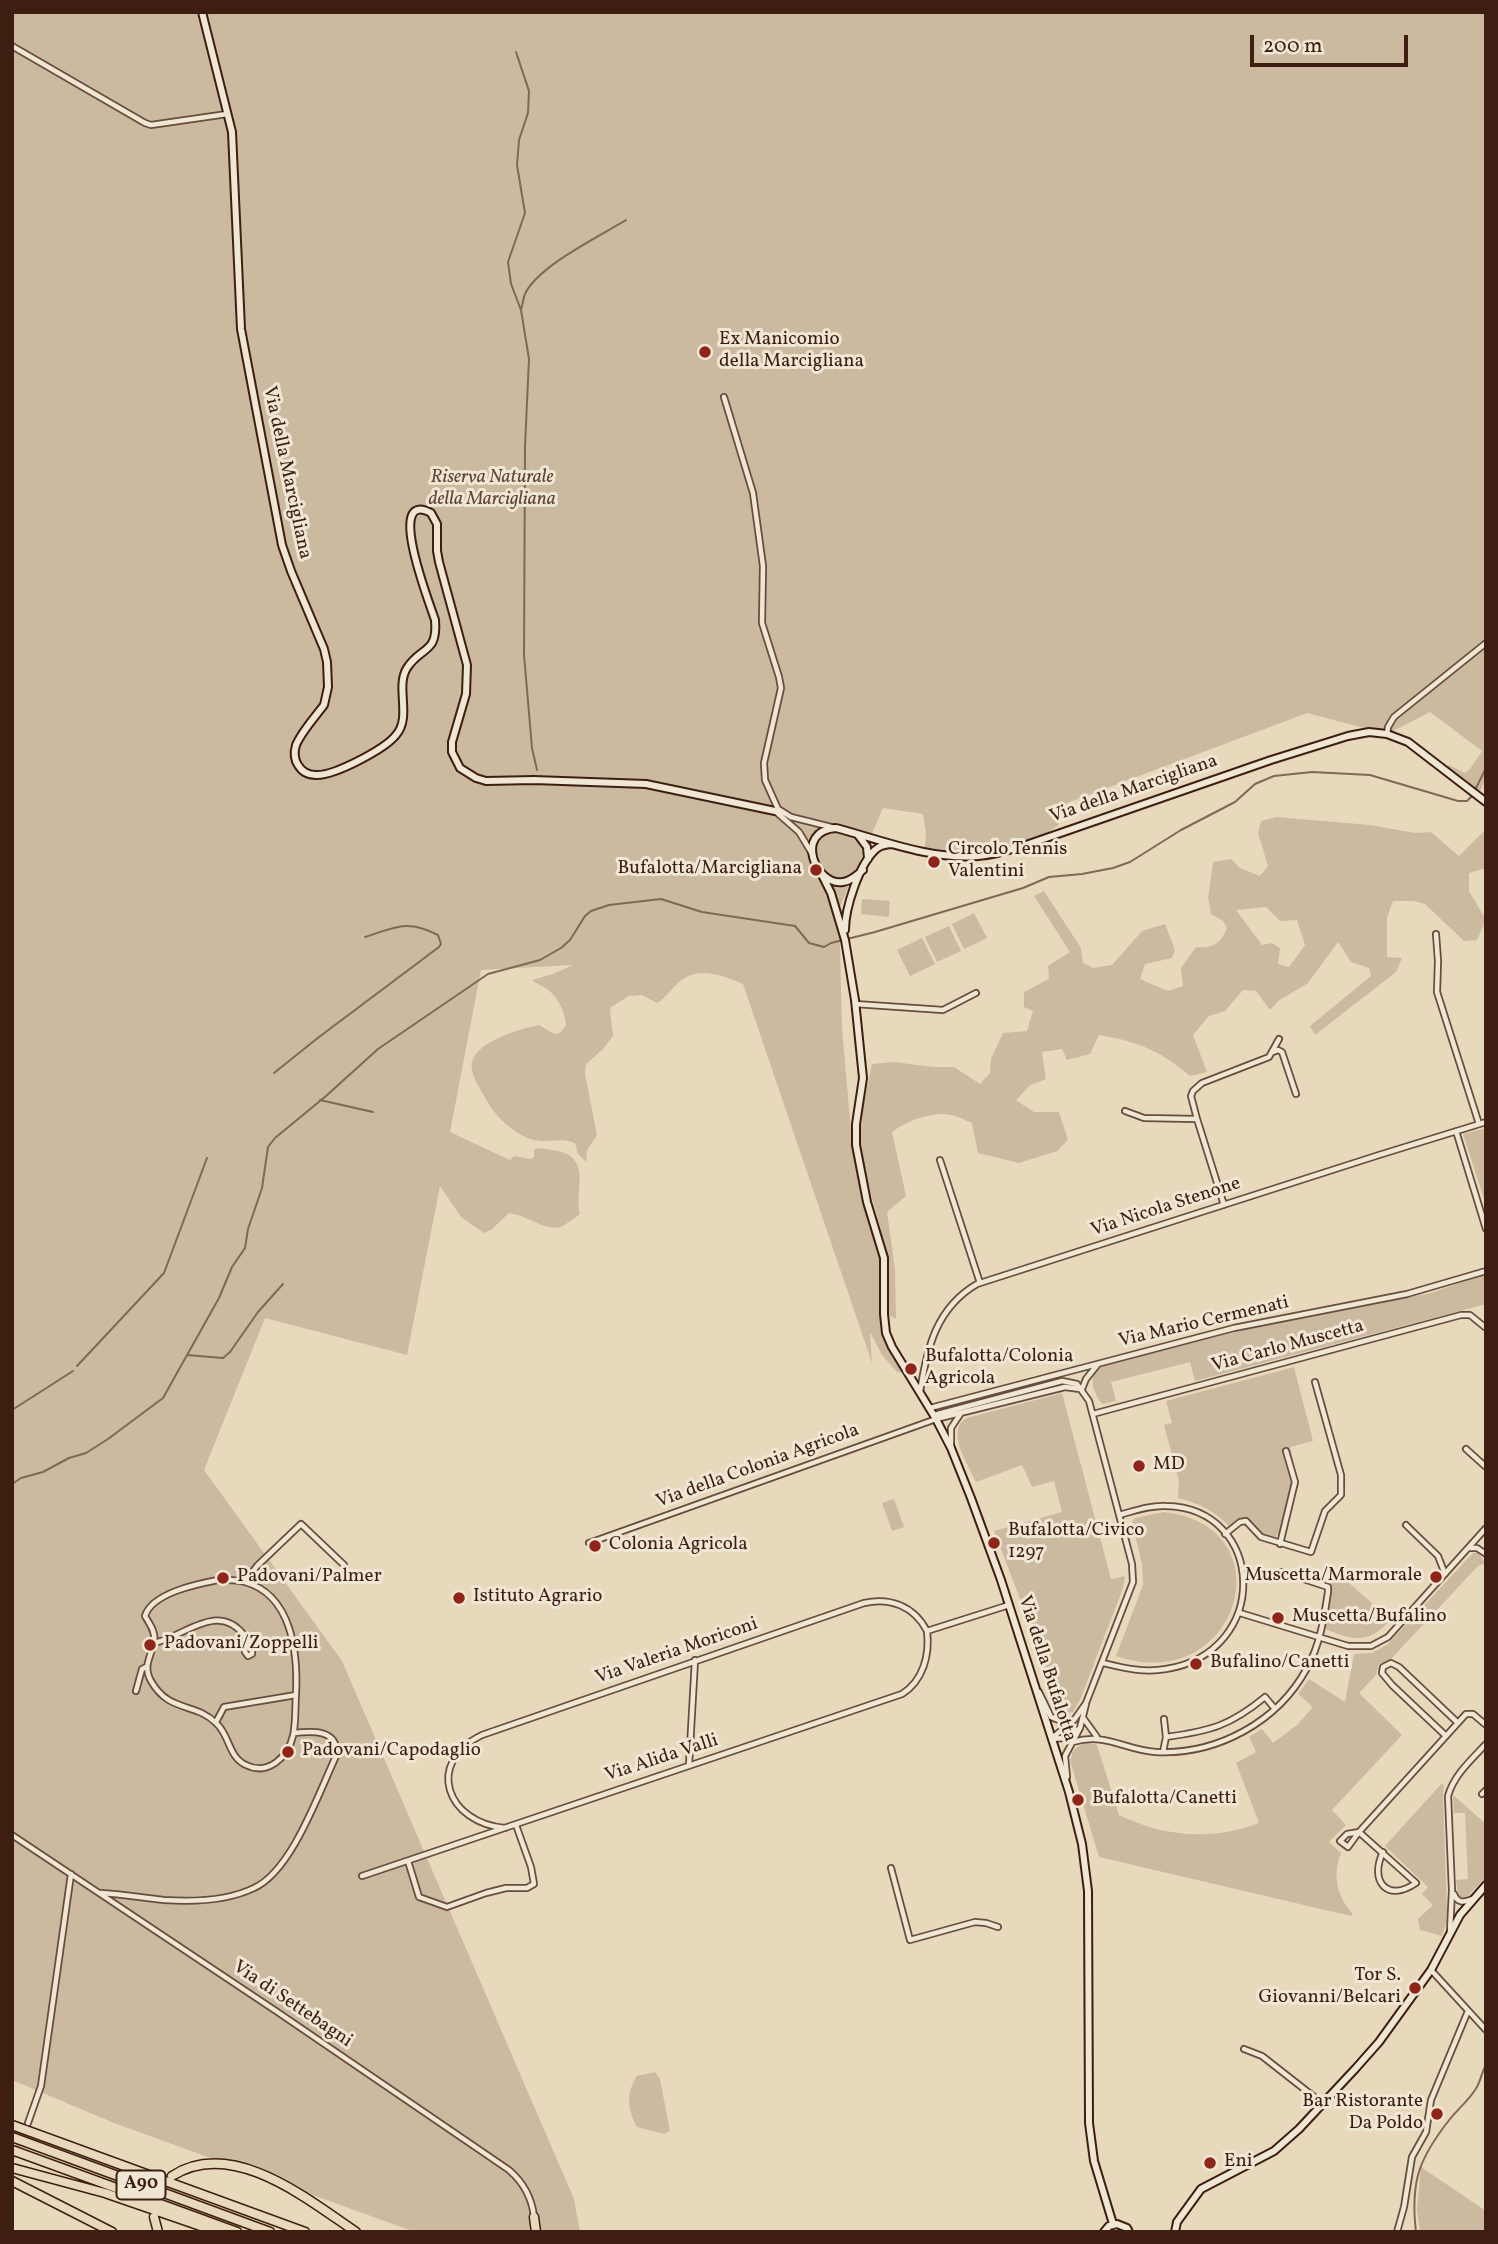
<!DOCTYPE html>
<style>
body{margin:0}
#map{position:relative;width:1498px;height:2244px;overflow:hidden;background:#e8d9bd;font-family:Vollkorn,serif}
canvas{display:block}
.frame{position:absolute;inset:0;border:14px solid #3e1e11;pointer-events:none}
.scale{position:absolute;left:1250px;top:35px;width:158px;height:32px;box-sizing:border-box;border:4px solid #3e1e11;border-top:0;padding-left:9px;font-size:21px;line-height:24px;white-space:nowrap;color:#3e1e11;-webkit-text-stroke:5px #f0e6d4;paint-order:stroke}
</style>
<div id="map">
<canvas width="1498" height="2244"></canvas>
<div class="frame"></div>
<div class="scale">200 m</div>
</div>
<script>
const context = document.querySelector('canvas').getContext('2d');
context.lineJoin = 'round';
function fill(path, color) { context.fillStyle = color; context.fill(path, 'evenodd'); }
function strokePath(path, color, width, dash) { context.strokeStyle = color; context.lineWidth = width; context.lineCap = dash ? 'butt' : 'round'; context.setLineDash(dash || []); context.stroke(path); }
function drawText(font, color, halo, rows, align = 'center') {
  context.font = font + ' Vollkorn,serif'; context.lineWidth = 6; context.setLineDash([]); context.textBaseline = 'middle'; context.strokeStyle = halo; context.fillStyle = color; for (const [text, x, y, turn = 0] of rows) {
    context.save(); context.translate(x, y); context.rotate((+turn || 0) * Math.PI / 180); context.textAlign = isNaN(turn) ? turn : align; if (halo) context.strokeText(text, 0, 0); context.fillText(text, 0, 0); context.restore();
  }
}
const green = new Path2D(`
 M12,12h1474v767l-6,12 -8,-2 -25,-21 2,-3 16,8 5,-4 12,-18 -52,-39 -43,22 -80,-21 -240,90c-3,8 -5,20 -11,24 -26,22 -100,28 -131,20l1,-14 -3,-19 -40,-6 -44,101 3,119 9,102 7,44 25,83 -1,66 23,50 -8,-1 -15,-17 -12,-23 2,31 -129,-379c-21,-9 -46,-19 -65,-1 -7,6 -12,15 -21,20l-15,-8 -13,1 -18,11 -1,2 3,27 -10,13 -17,15 -1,10 12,61 -10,15 -1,12 -8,-8 -3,-11c-21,-8 -32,6 -57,-10 -17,-11 -26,-22 -35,-39 -4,-7 -10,-16 -11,-25 -4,-26 48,-40 67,-44l15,9 6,-1 6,-8c-1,-13 -8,-28 -19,-36 -5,-4 -11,-5 -15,-9l21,-6 20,-9 -92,5 -31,162 60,28 4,-4 17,3 3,-2v-7l4,-2c8,1 19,2 27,5 25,11 9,42 15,61 -6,4 -14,11 -20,13 -17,4 -32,-12 -51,-14l-18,17 -7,3 -23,-16 -21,-31 -33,169 -142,-37 -61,152 138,191 232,538 6,33h-165l-301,-109 -102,-43z
 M1276,817l94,8 45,8 16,-1 28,24 27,-27v39l-17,5v18l17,29 -9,20 -13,1 -39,-37 -11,-3h-21l-6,16v40l15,1 -6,14 -81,63 -5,-9 61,-50 -2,-8 -18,-6 -13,-20 -30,41 -30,18 -8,9 -14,-19 -13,-1 -18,21 -16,5 -16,19 14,37 -17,4c-29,-25 -53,-35 -91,-41l-9,19 -23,6 -5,-11 -20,3 4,27 -16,6 -14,15 18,12h25l9,28 -11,11 -38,12 -41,-10 -6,-30c-7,-3 -14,-7 -21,-8 -19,-4 -44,6 -59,17l14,64 -19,16 8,57 1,50 -7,-4c-1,-23 0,-47 -5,-70 -6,-34 -20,-66 -23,-100 -3,-26 6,-55 11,-81l22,-2 39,5h21l26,17 10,-11 1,-14 12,-26 24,-2 6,-20 -9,-4v-15l25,-13 -1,-13 22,-14 -36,-56 10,-5 37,57 2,15 10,5 19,-3 30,-34 23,-7 10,26 -3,8 -27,6 -5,15 28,12 15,-5 -2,-18 15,-21c17,2 25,-4 31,-19l-4,-7 -12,-7 -3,-16 5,-36 18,-3 9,9 20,8 8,-10 -10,-33 3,-12zM1266,907l14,14 17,-1 8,25 -16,22 -11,-3 2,-16 -8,-5 -10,2 -26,-35z
 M862,899l28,2 -1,16 -28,-3z
 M974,913l13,25 -23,11 -12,-25z
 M949,926l12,25 -24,11 -12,-25z
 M922,938l13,26 -25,12 -13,-26z
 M1486,1128v77l-23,-71z
 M1486,1274v30l-291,77 -5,-19 -79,20 5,19 -13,3c-7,-5 -15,-25 -7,-33 2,-3 8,-5 11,-6l143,-37 181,-35z
 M1294,1367l19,74 -23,6 9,36 -15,52 -7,-1 -1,8 -16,-6 -13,-19 -7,1 -11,8c-14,-15 -31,-23 -51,-28l1,-17 -15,-56 8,-2 -6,-22z
 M1062,1393l49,186 14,-3 -2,12 -43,112 -7,12 -10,3 -8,-4 -34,-110 -27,-70 68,-19 -8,-31 -22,6 -10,-22 -46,17c-7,-16 -32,-53 -9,-64z
 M894,1499l10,28 -12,4 -10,-28z
 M1164,1512c125,14 75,186 -48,144l27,-71 -1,-21 -10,-42 3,-4z
 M1473,1553h5l8,10 -8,3 -88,94 -11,4 -3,11 -17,18 43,42 -70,75 14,15 -17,17 12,11c-9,22 -4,44 12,61l-2,2 -252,-59 -28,-93c-2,-16 12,-24 26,-19l22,70c46,22 92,26 140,8l-23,-60 20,-11 -7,-15 13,-8 11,14 24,-18 16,-18 -15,-13 11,-15 36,23 9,-48 18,-1 15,-8z
 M1331,1567l60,53c-26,26 -37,20 -69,8l8,-25z
 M1442,1783l2,3 -1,10 4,115 -1,13 -4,12 -22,-6 -2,-11 15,-14 -11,-11 6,-7 -43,-41z
 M1453,1795l33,29v53l-21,22 -7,-3 -2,-16 12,-1 -3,-66h-11z
 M655,2072l5,7 10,52 -6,3 -27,-7c-10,-18 -11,-34 0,-51z
 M1421,2167l65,44v21h-66l-3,-22z`);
const stream = new Path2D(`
 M516,52l13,39 -1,22 -9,27 -2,25 8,48 -17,49 3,22 10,26 8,49 -4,87 -1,209 8,93 5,22
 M521,310c2,-6 2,-12 4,-16 13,-28 75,-58 101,-74
 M1475,790l11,-22
 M274,1073l45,-36 120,-90 2,-3 -3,-9c-31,-16 -42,-8 -73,2
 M320,1100l53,12
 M187,1355l36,3 7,-6 28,-40 25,-28
 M77,1366l87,-93 43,-115
 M12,1410l61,-39
 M12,1484l9,-6 22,-6 26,-14 17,-5 22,-14 55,-41 56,-100 13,-31 13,-19 3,-19 14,-41 6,-41 7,-9 51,-42 52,-47 110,-75 52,-14 21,-12 9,-8 15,-24 6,-5 18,-6 52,-6 41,13 93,14 14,17 15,4 7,-4 44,-11 148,-44 26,-11 33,-3 31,-6 17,-6 51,-32 54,-28 20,-18 19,-8 38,-4 58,3 88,26h9l6,-6
 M1416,2232c-6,-50 3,-74 34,-113 8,-10 18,-18 25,-29 6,-8 6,-17 11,-25`);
const streetTunnel = new Path2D(`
 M12,2159l14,-31`);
const highwayTunnel = new Path2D(`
 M154,2209l4,-19 11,-12`);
const street = new Path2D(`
 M12,46l133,77 6,2 76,-11
 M724,397l29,96 10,73 -1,57 17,54 2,11 -17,75 1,17 13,29
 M1387,734l1,-7 6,-10 92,-74
 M778,809l13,8 44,11
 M775,811l24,21 12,20
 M1436,934l2,27 -1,31 42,132
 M855,1004l88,6 33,-17
 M1273,1052l5,-2 4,2 14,42
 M1125,1111l19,7 53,1
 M1456,1131l30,98
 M940,1160l40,123
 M1224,1205l-27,-86 -6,-23 2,-5 9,-8 67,-26 10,-18
 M1082,1389l4,-10 12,-15
 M920,1392c7,-44 16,-84 57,-108l402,-129 107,-33
 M930,1408l304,-80 173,-34 79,-23
 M1093,1414l368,-99h9l16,13
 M934,1415l128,-34 15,3 12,17 43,163 1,18 -47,121 -12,17 -22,18
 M951,1447v-19l10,-15
 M1466,1449l20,18
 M1406,1525l32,31 7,18
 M1225,1534l15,-12 6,-1 15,16 50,15 14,-41 16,-16v-20l-26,-93
 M589,1543l347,-124 129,-32 15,2
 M1280,1544l15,-62 -9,-31
 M1469,1548h8l9,6
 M218,1580c8,0 18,-1 27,2 47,13 53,71 51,112 -1,13 0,29 -3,42 -5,21 -25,40 -47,29 -18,-8 -16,-30 -30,-42 -21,-21 -47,-10 -65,-42 -9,-16 1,-25 3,-40 2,-9 -5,-18 -9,-25 7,-23 52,-32 73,-36z
 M245,1582l12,-16 44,-42 43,41
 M1240,1613l108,33h23l17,-9 98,-109
 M154,1643c30,-6 63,-42 90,-8 5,6 9,11 8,19l-4,2 -3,-4 2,-13
 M1103,1663c21,5 41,10 63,6 106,-17 100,-161 0,-163 -16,-1 -32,5 -47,9
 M136,1691l6,-22 4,-2
 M1039,1692l12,25 10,4 12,-1
 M1084,1719l13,18
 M216,1722l8,-15 72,-12
 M1446,1736l-54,-51 -10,-12 1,-6 8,-4 8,4 59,56
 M1166,1737c44,-6 64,-11 99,-40l10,12
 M1052,1739l12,-1 15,-9
 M1073,1742c33,-10 51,8 83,10 61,3 122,-30 151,-84 13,-23 17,-50 21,-76v-5l-46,-15
 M1163,1752l3,-15 -2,-18
 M689,1765l6,-105
 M1067,1777l-2,-21 15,-28 6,-24
 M1482,1794l4,-4
 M505,1828c-58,-5 -81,-65 -23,-93l382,-132c26,-6 50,3 63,28l82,-26
 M12,1835l264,176 233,159c15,13 23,28 25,47
 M1383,1852c-14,29 4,51 33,31l-57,-51 -12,2 -7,7 8,6 11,-15 107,-118h7l13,11
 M408,1861l11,36 28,10 39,-14 20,-5h21l7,-4 -3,-17 -15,-42
 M891,1868l19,72 65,-18 11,1 12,4
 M362,1876l540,-182c21,-13 28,-39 25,-63
 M100,1893c22,1 43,5 64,7 29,2 63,1 90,-12 38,-17 65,-96 83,-134 0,-25 -25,-23 -43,-21
 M1454,1894c3,9 10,9 18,5
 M1450,1931l2,-41 -4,-94c6,-21 23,-36 38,-52
 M1431,1970l55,60
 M1244,2049l18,7 60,47
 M28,2123l13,-37 30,-212
 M1397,2232l7,-25 8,-50 14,-25 5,-32 37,-89`);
const secondary = new Path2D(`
 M202,12l30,120 9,197 41,216 9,26 33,78 3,13 1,25 -4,18c-9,12 -22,26 -28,40 -2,7 -2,14 2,20 4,7 10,10 18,10 18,1 69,-26 80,-40 16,-18 -1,-48 11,-67 14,-22 31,-14 28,-48 -4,-13 -51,-132 -4,-107l6,11v27l2,11 28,103 -1,29 -14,48v10l8,16 16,10 10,3 48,-1 112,4 129,27
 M858,835l9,12 1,12
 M819,869l12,24 14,47 10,60 8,78 -7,46v21l11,57 17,56v56l2,19 6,14 44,72 15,29 20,50 30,82 68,212 13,52 6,47 1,232 5,38 19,63
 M863,870c-6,5 -12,11 -20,12 -27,5 -50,-51 -7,-54 45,12 95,32 142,28 16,-1 32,-6 48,-11l245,-85 77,-24 21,-4 18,2 21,8 78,60
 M845,930c0,-22 14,-65 30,-80 5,-5 10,-5 16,-6
 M1104,2232l5,-6 8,-2 10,4 2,4
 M1175,2232l2,-10 24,-33 73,-38 25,-22 57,-61 23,-26 52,-72 29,-55 26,-30`);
const highway = new Path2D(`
 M12,2125l293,107
 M12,2137l258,95
 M12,2150l225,82
 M12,2168l93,25 113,39
 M172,2176c60,-39 135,23 184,56
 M12,2181l100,51
 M154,2217l4,15
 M534,2217l2,15`);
const markers = [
 [705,352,7,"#8f2418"],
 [934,862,7,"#8f2418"],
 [816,870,7,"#8f2418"],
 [911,1369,7,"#8f2418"],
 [1139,1466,7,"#8f2418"],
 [994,1543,7,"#8f2418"],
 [595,1546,7,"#8f2418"],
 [1436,1577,7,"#8f2418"],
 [223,1578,7,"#8f2418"],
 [459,1598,7,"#8f2418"],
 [1278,1618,7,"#8f2418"],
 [150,1645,7,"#8f2418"],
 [1196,1664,7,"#8f2418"],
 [288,1752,7,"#8f2418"],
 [1078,1800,7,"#8f2418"],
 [1415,1988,7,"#8f2418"],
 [1437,2114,7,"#8f2418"],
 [1210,2163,7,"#8f2418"]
];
const shields = [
 [141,2185,49]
];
const shieldNames = [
 ["A90",141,2185]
];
const poiNames = [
 ["Ex Manicomio",719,341],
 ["della Marcigliana",719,363],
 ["Circolo Tennis",948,851],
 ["Valentini",948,873],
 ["Bufalotta/Marcigliana",802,870,"right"],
 ["Bufalotta/Colonia",925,1358],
 ["Agricola",925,1380],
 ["MD",1153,1466],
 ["Bufalotta/Civico",1008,1532],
 ["1297",1008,1554],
 ["Colonia Agricola",609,1546],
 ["Muscetta/Marmorale",1422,1577,"right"],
 ["Padovani/Palmer",237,1578],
 ["Istituto Agrario",473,1598],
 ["Muscetta/Bufalino",1292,1618],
 ["Padovani/Zoppelli",164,1645],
 ["Bufalino/Canetti",1210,1664],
 ["Padovani/Capodaglio",302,1752],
 ["Bufalotta/Canetti",1092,1800],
 ["Tor S.",1401,1977,"right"],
 ["Giovanni/Belcari",1401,1999,"right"],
 ["Bar Ristorante",1423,2103,"right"],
 ["Da Poldo",1423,2125,"right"],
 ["Eni",1224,2163]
];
const streetNames = [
 ["Via della Marcigliana",286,473,78],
 ["Via della Marcigliana",1134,790,-19],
 ["Via Nicola Stenone",1166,1208,-18],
 ["Via Mario Cermenati",1204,1323,-13],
 ["Via Carlo Muscetta",1288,1347,-15],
 ["Via della Colonia Agricola",758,1467,-20],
 ["Via Valeria Moriconi",677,1652,-19],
 ["Via della Bufalotta",1046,1669,72],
 ["Via Alida Valli",662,1759,-18],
 ["Via di Settebagni",292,2005,34]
];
const parkNames = [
 ["Riserva Naturale",492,479],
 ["della Marcigliana",492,501]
];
fill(green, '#cbb9a0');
strokePath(stream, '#816855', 2);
strokePath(streetTunnel, '#c6b49b', 4.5, [4.5, 2]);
strokePath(highwayTunnel, '#c6b49b', 8, [8, 4]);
strokePath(street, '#684d3c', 8);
strokePath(secondary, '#3e1e11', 10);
strokePath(highway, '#3e1e11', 11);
strokePath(street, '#f0e6d4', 4.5);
strokePath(secondary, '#f0e6d4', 6);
strokePath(highway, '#e8d9bd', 8);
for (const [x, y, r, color] of markers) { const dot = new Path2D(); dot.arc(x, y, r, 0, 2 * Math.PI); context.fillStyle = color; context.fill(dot); strokePath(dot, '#f0e6d4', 2.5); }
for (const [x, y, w] of shields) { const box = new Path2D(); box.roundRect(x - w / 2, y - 14.5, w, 29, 5); context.fillStyle = '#f0e6d4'; context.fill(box); strokePath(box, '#3e1e11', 2); }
drawText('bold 18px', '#3e1e11', null, shieldNames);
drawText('19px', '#3e1e11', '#f0e6d4', poiNames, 'left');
drawText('19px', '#3e1e11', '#f0e6d4', streetNames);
drawText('italic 19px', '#614535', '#f0e6d4', parkNames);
</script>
